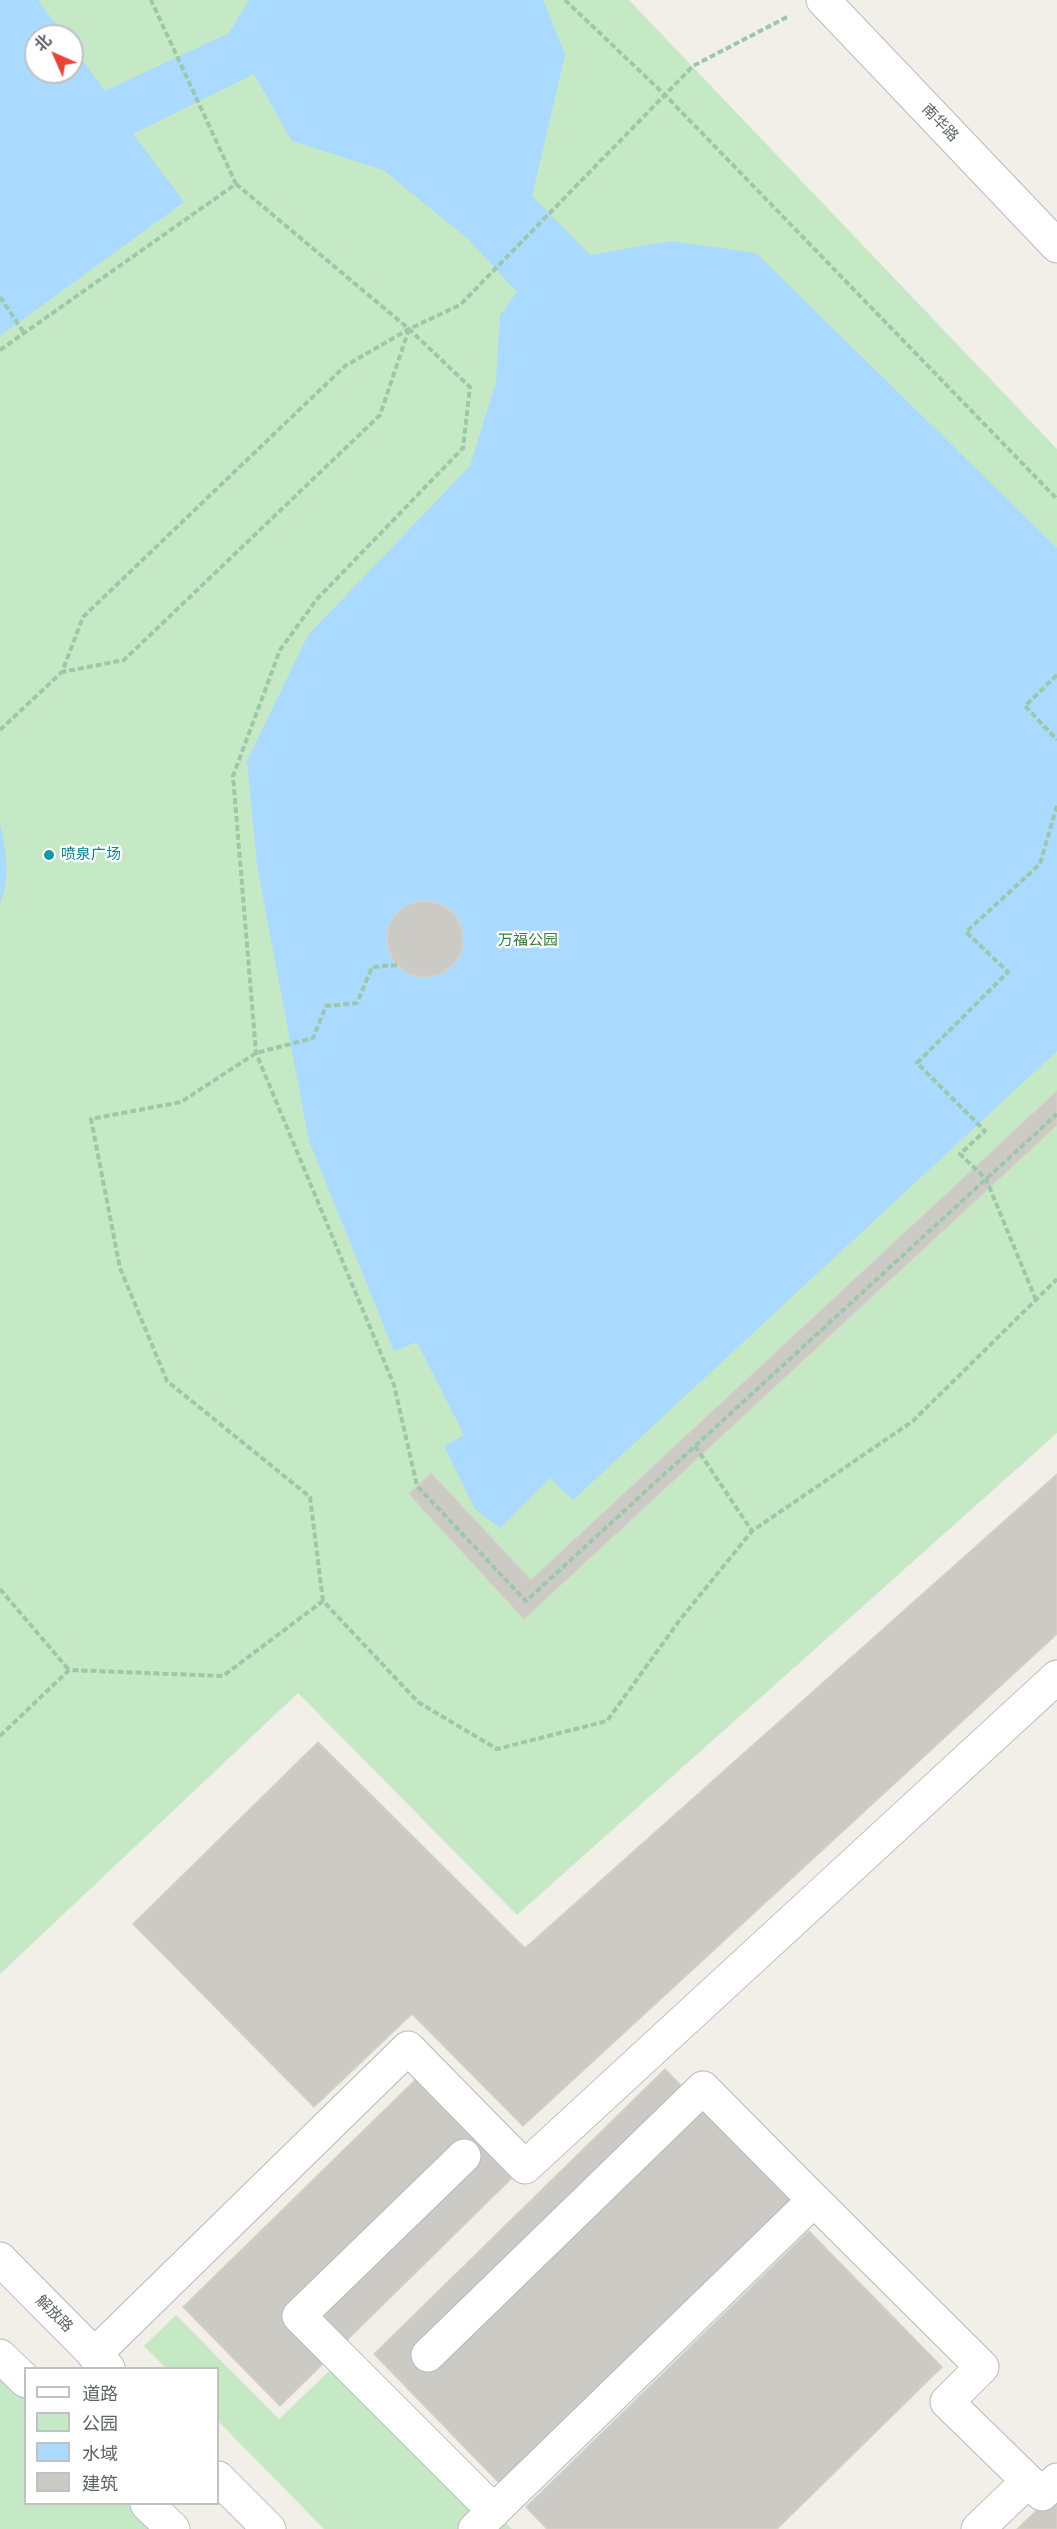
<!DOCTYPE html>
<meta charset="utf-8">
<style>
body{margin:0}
#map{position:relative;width:1057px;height:2529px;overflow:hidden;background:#f1efe8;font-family:"PT Sans Narrow","Noto Sans SC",sans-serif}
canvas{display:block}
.legend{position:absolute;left:24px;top:2367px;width:195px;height:138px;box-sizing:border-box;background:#fff;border:2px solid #bfc1c3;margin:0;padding:8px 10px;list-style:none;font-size:18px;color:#5f6368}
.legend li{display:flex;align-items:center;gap:12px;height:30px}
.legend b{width:30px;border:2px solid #bfc1c3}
.north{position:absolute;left:24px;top:24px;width:60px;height:60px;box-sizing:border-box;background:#fff;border:2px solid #bfc1c3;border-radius:50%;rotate:315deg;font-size:16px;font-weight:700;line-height:24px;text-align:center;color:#5f6368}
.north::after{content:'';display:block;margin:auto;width:21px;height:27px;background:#ea4335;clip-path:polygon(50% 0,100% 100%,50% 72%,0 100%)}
</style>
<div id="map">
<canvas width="1057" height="2529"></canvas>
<ul class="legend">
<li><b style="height:8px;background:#fff"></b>道路</li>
<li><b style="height:16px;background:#c5e8c5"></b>公园</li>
<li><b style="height:16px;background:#aadaff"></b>水域</li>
<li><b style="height:16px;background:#cccac5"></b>建筑</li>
</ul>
<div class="north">北</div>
</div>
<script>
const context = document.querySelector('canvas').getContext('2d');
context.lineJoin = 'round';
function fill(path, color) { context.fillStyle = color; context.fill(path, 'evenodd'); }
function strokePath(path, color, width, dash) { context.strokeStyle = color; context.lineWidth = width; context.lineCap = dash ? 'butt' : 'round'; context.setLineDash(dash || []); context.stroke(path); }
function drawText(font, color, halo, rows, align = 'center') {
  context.font = font + ' "PT Sans Narrow","Noto Sans SC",sans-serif'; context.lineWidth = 4.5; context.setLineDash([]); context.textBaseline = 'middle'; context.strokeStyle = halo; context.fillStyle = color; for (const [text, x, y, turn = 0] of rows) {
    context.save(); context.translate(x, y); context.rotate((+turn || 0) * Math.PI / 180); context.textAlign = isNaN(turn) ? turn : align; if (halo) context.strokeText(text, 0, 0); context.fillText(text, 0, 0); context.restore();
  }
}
const green = new Path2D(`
 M0,0h629l428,449v984l-540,482 -219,-222 -298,281zM36,36h36v36h-36z
 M176,2315l103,104 65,-62 168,172h-188l-106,-108v-53h-52l-22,-22z
 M0,2356l25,25 1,123h122l25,25h-173z`);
const water = new Path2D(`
 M0,0h38l27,36h-29v36h36v-26l33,45 124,-58 20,-33h294l22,55 -33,141 58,59 81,-14 85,12 301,295v503l-484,449 -23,-22 -50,50 -25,-19 -31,-63 20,-11 -47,-93 -23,9 -85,-210 -52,-276 -10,-104 61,-126 162,-169 26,-84 4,-67 17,-23 -49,-53 -85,-69 -91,-29 -38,-67 -121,60 51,68 -184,134z
 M0,825c7,25 10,54 0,79z`);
const building = new Path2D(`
 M387 939a38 38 0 1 1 76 0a38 38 0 1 1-76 0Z
 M1057,1091v34l-533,494 -115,-125 22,-21 100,107z
 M1057,1474v160l-534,492 -111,-112 -98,93 -181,-183 185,-182 207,206z
 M665,2069l130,133 -292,285 -129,-133z
 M415,2080l97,98 -232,228 -97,-99z
 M809,2231l133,136 -165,162h-230l-21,-22z
 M1057,2491v38h-40z`);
const path = new Path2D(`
 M565,0l100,95 392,404
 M236,184l173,145 61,58 -7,61 -146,151 -37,51 -47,126 23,277 138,332 23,101 109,115 531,-487
 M0,297l24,36
 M409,329l-29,86 -256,245 -62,12 21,-55 262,-251 64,-37 51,-24 233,-239 96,-50
 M0,350l236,-166 -85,-184
 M1057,675l-32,31 32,34
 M0,730l62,-58
 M1036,1300l-50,-121 -26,-25 25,-23 -68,-68 91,-91 -42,-40 74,-68 17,-59
 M695,1446l57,85
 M0,1589l69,81
 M323,1601l-13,-104 -143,-116 -47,-113 -29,-149 90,-17 75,-49 57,-15 13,-32 31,-3 15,-36 25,-2
 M0,1736l69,-66 154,6 100,-75 95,101 79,47 110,-28 72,-100 73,-90 161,-110 144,-142`);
const street = new Path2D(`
 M464,2156l-165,160 195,195
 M94,2355l314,-307 117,119 532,-490
 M428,2355l275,-267 111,112
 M475,2529l339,-329 168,167 -35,35 81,79
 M978,2529l50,-48 14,13 15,-14`);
const secondary = new Path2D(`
 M823,0l234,246
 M0,2259l108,109
 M0,2356l26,25
 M218,2478l51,51
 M147,2504l26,25`);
const markers = [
 [49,855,6,"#0f9aa8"]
];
const streetNames = [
 ["南华路",940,123,46],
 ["解放路",54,2314,45]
];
const cultureNames = [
 ["喷泉广场",61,855]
];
const parkNames = [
 ["万福公园",528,941]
];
fill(green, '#c5e8c5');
fill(water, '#aadaff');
fill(building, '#cccac5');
strokePath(building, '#d6d1c6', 1.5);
strokePath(street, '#b5b8bc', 35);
strokePath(secondary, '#b6babf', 35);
strokePath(path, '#9cc7a9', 4, [6, 3]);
strokePath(street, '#fff', 33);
strokePath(secondary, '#fff', 33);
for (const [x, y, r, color] of markers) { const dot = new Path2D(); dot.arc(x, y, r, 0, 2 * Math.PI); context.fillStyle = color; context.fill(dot); strokePath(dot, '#fff', 2); }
drawText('15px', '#5f6368', '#fff', streetNames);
drawText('15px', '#0d838f', '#fff', cultureNames, 'left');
drawText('15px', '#348238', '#fff', parkNames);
</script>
